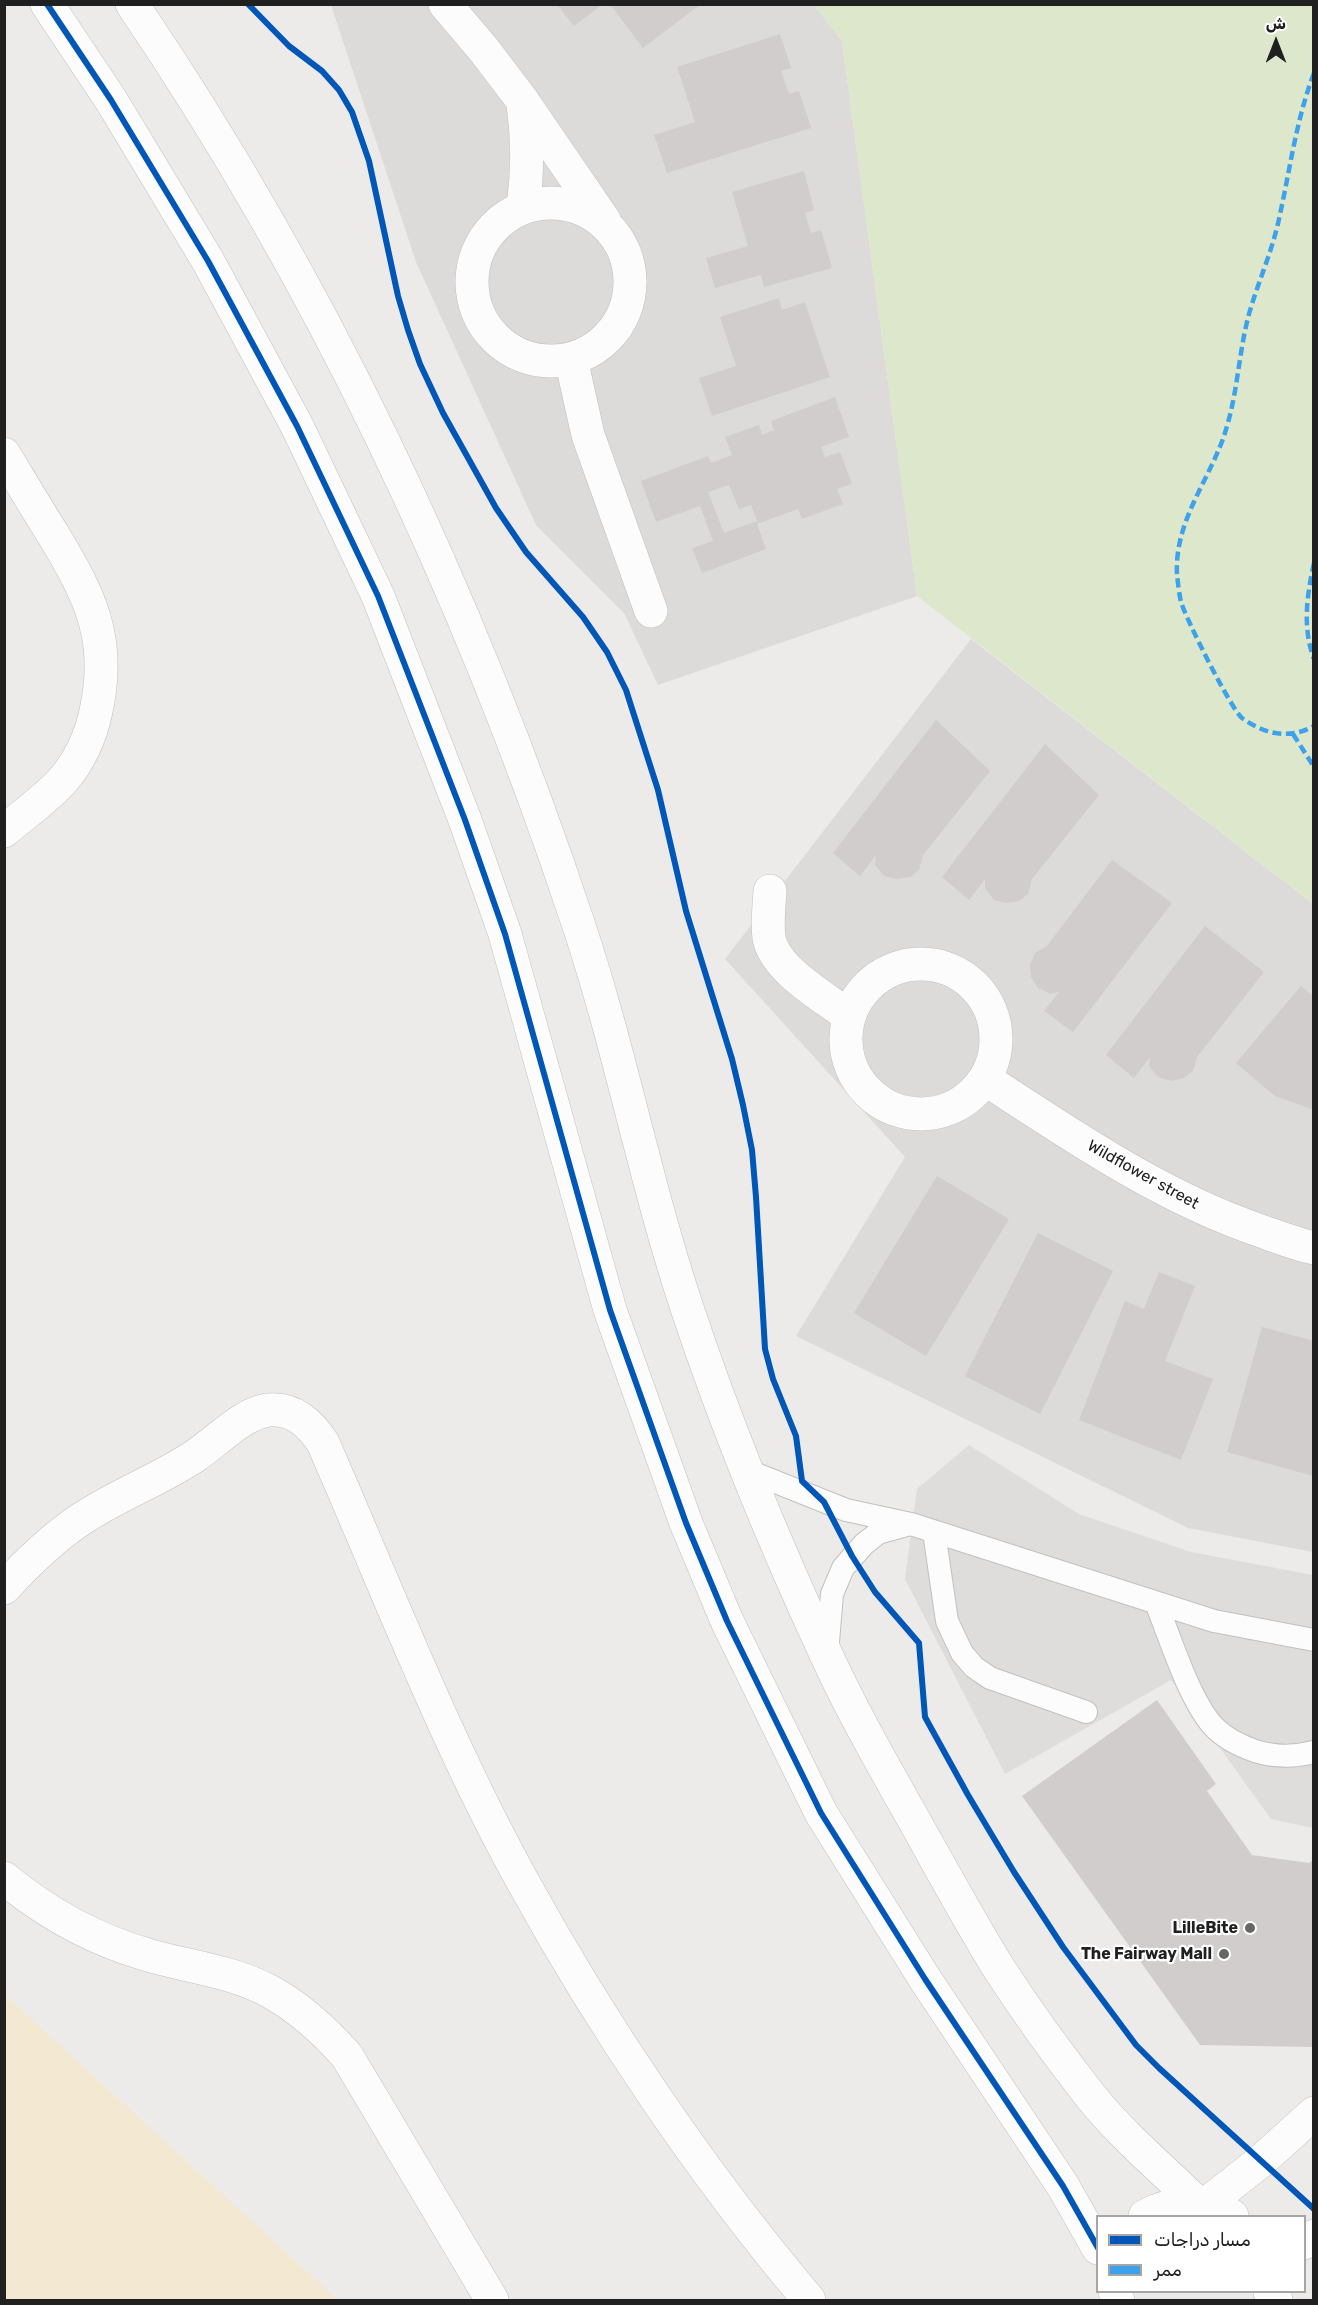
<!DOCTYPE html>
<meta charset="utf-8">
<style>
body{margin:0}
#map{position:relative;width:1318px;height:2305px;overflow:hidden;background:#edebe9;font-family:Rubik,"Noto Sans Arabic",sans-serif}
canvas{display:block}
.frame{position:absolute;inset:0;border:6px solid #202020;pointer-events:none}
.legend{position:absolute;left:1096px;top:2215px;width:210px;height:78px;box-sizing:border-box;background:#fff;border:2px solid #a6a6a6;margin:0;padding:8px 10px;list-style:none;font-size:18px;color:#202020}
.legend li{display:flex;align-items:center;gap:12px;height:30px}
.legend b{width:30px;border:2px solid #a6a6a6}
.north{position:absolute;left:1246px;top:12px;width:60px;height:60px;-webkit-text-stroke:4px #fff;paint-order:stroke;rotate:0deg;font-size:16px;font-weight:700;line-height:24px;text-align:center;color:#202020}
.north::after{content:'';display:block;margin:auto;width:21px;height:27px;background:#202020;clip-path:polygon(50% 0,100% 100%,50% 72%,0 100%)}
</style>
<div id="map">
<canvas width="1318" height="2305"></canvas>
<div class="frame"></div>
<ul class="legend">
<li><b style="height:8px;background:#0057b8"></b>مسار دراجات</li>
<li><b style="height:8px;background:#3da2ea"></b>ممر</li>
</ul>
<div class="north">ش</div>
</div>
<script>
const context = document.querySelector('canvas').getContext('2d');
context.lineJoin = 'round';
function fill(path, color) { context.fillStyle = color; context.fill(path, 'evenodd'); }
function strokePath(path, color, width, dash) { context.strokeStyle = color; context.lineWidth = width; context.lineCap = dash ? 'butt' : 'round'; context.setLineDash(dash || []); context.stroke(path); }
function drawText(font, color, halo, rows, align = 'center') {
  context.font = font + ' Rubik,sans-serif'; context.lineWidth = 4.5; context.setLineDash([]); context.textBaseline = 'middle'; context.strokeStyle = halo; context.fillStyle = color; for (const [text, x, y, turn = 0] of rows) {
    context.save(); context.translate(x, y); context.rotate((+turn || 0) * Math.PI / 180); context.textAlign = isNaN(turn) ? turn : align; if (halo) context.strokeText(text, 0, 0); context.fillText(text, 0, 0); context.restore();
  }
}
const residential = new Path2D(`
 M331,5h483l28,36 75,555 -259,89 -34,-72 -88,-88 -120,-263z
 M971,639l342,265v648l-125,-24 -392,-192 109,-179 -180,-198z`);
const grass = new Path2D(`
 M814,5h499v899l-396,-308 -75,-555z`);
const sand = new Path2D(`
 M4,1995h1l333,305h-333z`);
const parking = new Path2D(`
 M969,1445l110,69 112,38 122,23v253l-42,-9 -100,-139 -166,94 -100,-195 12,-90z`);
const building = new Path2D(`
 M557,4h46l-29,22z
 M610,4h91l-58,44z
 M780,34l11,34 -10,3 8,23 10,-3 12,37 -144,45 -13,-38 41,-13 -18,-55z
 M804,171l10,39 -9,3 6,20 10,-3 11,38 -68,19 -3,-12 -46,13 -9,-30 42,-12 -16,-54z
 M779,298l3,12 23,-8 25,75 -118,39 -13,-38 37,-12 -16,-49z
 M835,397l14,40 -28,10 4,10 15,-5 12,32 -15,5 6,15 -41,15 -4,-10 -41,15 9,25 -64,24 -10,-25 21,-7 -13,-35 -44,16 -15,-41 67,-25 3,7 21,-8 -7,-18 34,-12 3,10 12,-5 -3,-9zM729,485l10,24 12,-4 6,16 -33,12 -16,-41z
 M936,720l54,51 -67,84 -4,15 -9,7 -13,2 -13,-3 -9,-11 1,-10 -16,21 -27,-23z
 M1045,744l54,51 -67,84 -4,15 -9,7 -13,2 -12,-3 -9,-12v-9l-16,21 -27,-23z
 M1112,860l60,43 -99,129 -29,-21 16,-20 -9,3 -13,-6 -7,-11 -1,-13 5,-11 12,-7z
 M1205,926l59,46 -67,85 -4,14 -9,7 -13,3 -13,-4 -9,-11 1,-9 -16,21 -28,-23z
 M1301,986l13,11v113l-39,-14 -39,-33z
 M937,1176l72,43 -83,137 -72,-43z
 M1038,1233l75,38 -73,143 -75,-38z
 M1159,1272l36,14 -30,75 48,18 -32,81 -102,-40 46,-119 19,8z
 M1262,1327l52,14 -1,135 -86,-24z
 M1157,1700l59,84 -9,7 45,64 57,8 5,-4v188l-114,-2 -178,-249z`);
const service = new Path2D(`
 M746,1470l100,40 65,14 303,97 100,19
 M934,1532l13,89 15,32 12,14 16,11 96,34
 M1156,1603c14,34 34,100 59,125 11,11 26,18 40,23 19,6 39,6 59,1
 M827,1654l5,-60 11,-26 21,-24 14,-11 29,-8`);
const minor = new Path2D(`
 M445,4l39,46 38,50 82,120
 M472 282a79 79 0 1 1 158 0a79 79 0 1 1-158 0Z
 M523,207c5,-35 5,-68 0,-103
 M571,359l17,76 63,176
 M4,454c17,28 33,55 50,82 36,60 58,103 42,175 -5,25 -17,51 -33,69 -17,19 -40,35 -59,51
 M770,891c-1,15 -3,32 -1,47 6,32 55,59 80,78
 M846 1039a75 75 0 1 1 150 0a75 75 0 1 1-150 0Z
 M985,1079c88,57 176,118 276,152 17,6 35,13 53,17
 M4,1588c24,-26 56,-57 87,-75 34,-21 71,-35 104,-57 21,-14 48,-43 73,-46 25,-3 43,14 55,33 64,146 123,300 200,439 79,144 180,293 286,418
 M4,1878c42,35 92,62 144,77 40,12 85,16 123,37 30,17 53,38 76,64l145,244
 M1205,2205l56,-44 53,-48
 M1304,2243l10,-7`);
const tertiary = new Path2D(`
 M47,4l64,96 97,161 89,165 81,170 87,224 40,114 105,376 76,213 41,98 94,192 104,166 138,207 35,62
 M132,4c193,284 339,597 447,922 42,126 66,256 108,382 39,117 86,232 138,344 29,64 65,125 99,186 24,43 48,87 74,129 29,45 61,89 94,131 31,38 70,71 105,105
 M1145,2216c27,-15 61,-18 87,0
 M1115,2292l3,8
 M1270,2292l6,8`);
const quiet = new Path2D(`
 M1314,73c-18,47 -24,97 -35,146 -7,33 -21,63 -30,95 -10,37 -11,75 -22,112 -14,51 -53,92 -50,149 1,8 2,19 4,27 5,17 50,107 61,116 22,16 47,22 72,8
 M1314,563c-7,32 -12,64 0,96
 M1293,734l21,33`);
const cycleway = new Path2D(`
 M47,4l64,96 97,161 89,165 81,170 87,224 40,114 105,376 76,213 41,98 94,192 104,166 138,207 35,62
 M248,4l41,42 33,25 17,19 13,22 17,49 29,135 10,34 12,34 23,49 53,95 30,44 57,65 24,35 19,38 32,100 28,121 46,148 11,46 9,45 4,47 9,152 8,30 23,57 6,45 22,21 28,54 23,36 44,51 6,74 43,78 46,77 49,75 73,98 23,23 155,141`);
const markers = [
 [1250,1928,6,"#686766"],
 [1224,1954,6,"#686766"]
];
const streetNames = [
 ["Wildflower street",1143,1175,29]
];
const poiNames = [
 ["LilleBite",1238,1928],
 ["The Fairway Mall",1212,1954]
];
fill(residential, '#dddbda');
fill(grass, '#dde7cb');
fill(sand, '#f3e8d1');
fill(parking, '#dedddc');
fill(building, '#d0cdcc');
strokePath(service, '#c1c0bf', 24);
strokePath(minor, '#c1c0bf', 34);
strokePath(tertiary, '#c1c0bf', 34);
strokePath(service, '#fcfcfc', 22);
strokePath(minor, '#fcfcfc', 33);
strokePath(tertiary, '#fcfcfc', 33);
strokePath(quiet, '#3da2ea', 4.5, [9, 4.5]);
strokePath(cycleway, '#0057b8', 6);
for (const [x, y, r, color] of markers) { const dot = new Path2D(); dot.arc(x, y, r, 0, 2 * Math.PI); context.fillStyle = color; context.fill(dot); strokePath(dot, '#fff', 2); }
drawText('16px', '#202020', '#fff', streetNames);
drawText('bold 16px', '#202020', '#fff', poiNames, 'right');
</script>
